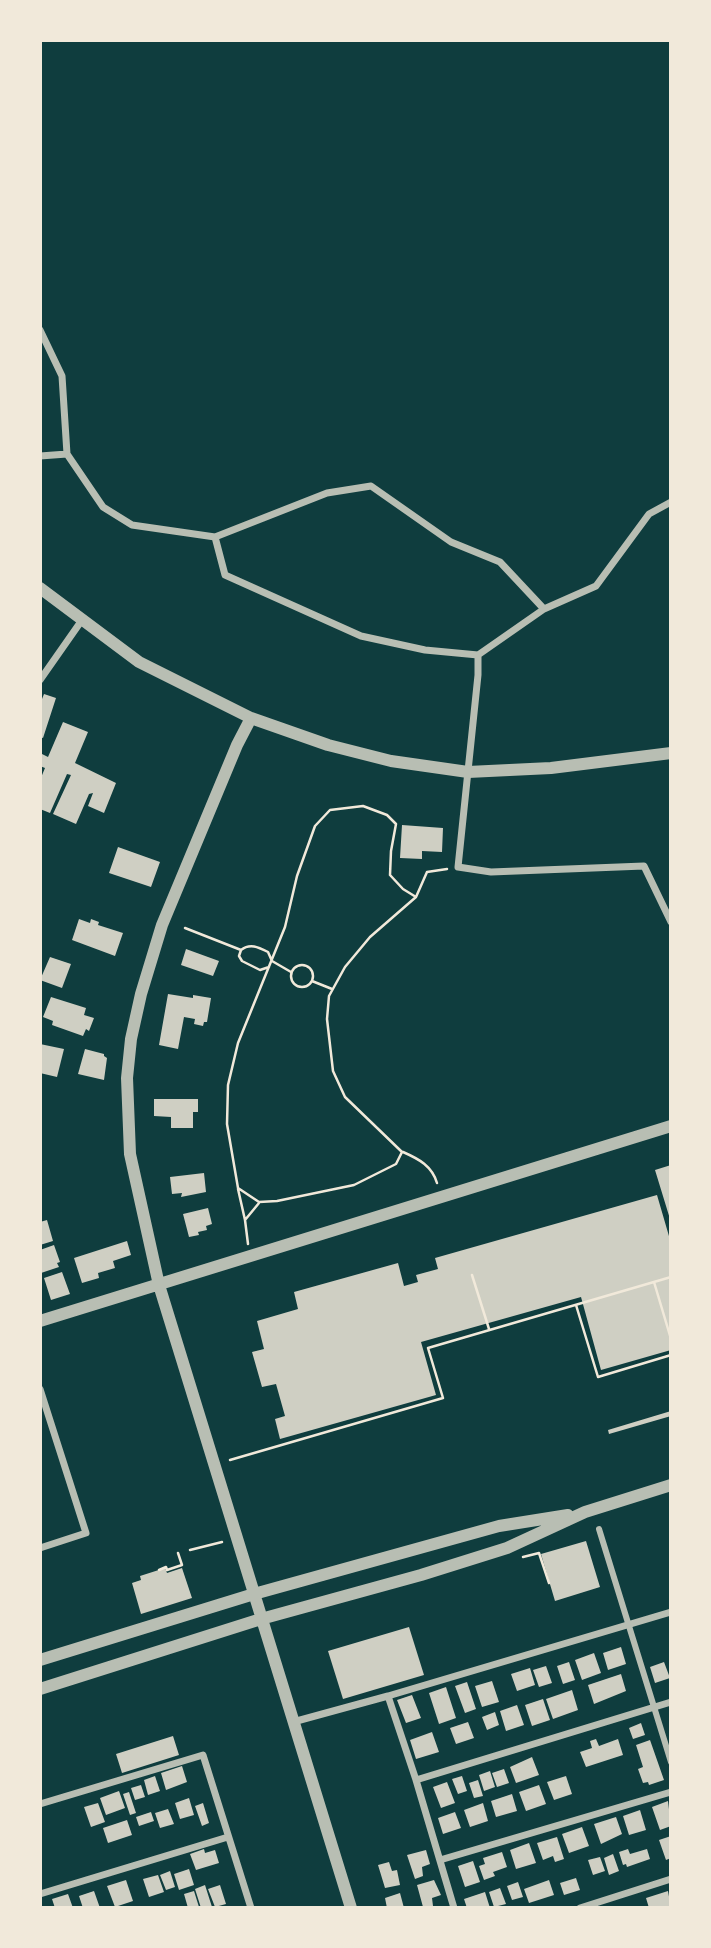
<!DOCTYPE html>
<style>
body{margin:0}
#map{position:relative;width:711px;height:1948px;overflow:hidden;background:#0f3d3e;font-family:Cabin,sans-serif}
canvas{display:block}
.frame{position:absolute;inset:0;border:42px solid #f1e9da;pointer-events:none}
</style>
<div id="map">
<canvas width="711" height="1948"></canvas>
<div class="frame"></div>
</div>
<script>
const context = document.querySelector('canvas').getContext('2d');
context.lineJoin = 'round';
function fill(path, color) { context.fillStyle = color; context.fill(path, 'evenodd'); }
function strokePath(path, color, width, dash) { context.strokeStyle = color; context.lineWidth = width; context.lineCap = dash ? 'butt' : 'round'; context.setLineDash(dash || []); context.stroke(path); }
const building = new Path2D(`
 M44,694l12,4 -13,40 -3,-1v-33z
 M63,722l25,10 -13,31 41,20 -12,30 -16,-7 5,-13 -4,1 -13,30 -23,-10 18,-39 -4,-1 -17,39 -10,-4v-29l5,-12 -5,-2v-13l8,4z
 M402,825l41,3 -1,24 -20,-1v8l-22,-1z
 M118,847l42,15 -9,25 -42,-14z
 M79,919l11,4 1,-4 8,3 -1,3 25,8 -8,23 -43,-16z
 M186,949l33,12 -6,15 -32,-11z
 M50,957l21,7 -9,24 -22,-8z
 M168,994l25,4v-3l18,3 -4,24h-3l-1,4 -9,-2 1,-5 -11,-2 -6,32 -19,-4z
 M51,997l35,11 -2,7 10,3 -5,13 -3,-2 -3,7 -31,-11 1,-4 -10,-4z
 M40,1044l24,5 -7,28 -17,-4z
 M85,1049l19,5v2l3,2 -3,22 -26,-6z
 M154,1099h44v13h-5v16h-22v-11l-17,-1z
 M671,1165v54h-1l-15,-49z
 M204,1173l2,19 -25,5 1,-4 -10,1 -2,-17z
 M657,1195l14,48v107l-70,20 -20,-73 -160,45 15,53 -156,44 -5,-20 10,-3 -9,-32 -14,3 -10,-35 12,-3 -7,-28 41,-12 -4,-17 104,-29 6,23 14,-4 -2,-7 22,-6 -3,-11z
 M208,1208l4,16 -6,2 1,4 -9,2 1,3 -10,2 -6,-23z
 M47,1220l6,21 -13,4v-23z
 M127,1241l4,14 -18,6 2,7 -17,5 1,5 -17,5 -8,-25z
 M54,1245l6,17 -3,1 2,4 -18,6 -1,-23z
 M62,1272l8,22 -19,6 -7,-22z
 M671,1411v5l-62,18 -1,-4z
 M586,1541l14,46 -45,14 -14,-47z
 M165,1568l2,5 15,-5 10,30 -51,16 -9,-31 9,-3 -1,-4z
 M409,1627l15,48 -81,24 -15,-48z
 M621,1647l5,17 -18,6 -5,-17z
 M594,1653l7,20 -19,7 -7,-20z
 M569,1662l6,18 -12,4 -6,-18z
 M664,1662l6,16 -15,5 -5,-16z
 M546,1666l6,17 -13,4 -6,-17z
 M530,1668l5,17 -18,6 -6,-17z
 M621,1674l5,17 -32,13 -6,-19z
 M492,1681l7,21 -17,5 -7,-21z
 M467,1682l9,27 -11,4 -10,-27z
 M446,1687l10,31 -17,6 -10,-31z
 M572,1690l6,20 -25,9 -7,-20z
 M412,1695l9,23 -15,5 -9,-23z
 M543,1699l7,21 -18,6 -7,-21z
 M517,1705l7,20 -18,6 -6,-20z
 M495,1712l4,13 -12,5 -5,-13z
 M468,1722l6,16 -18,6 -6,-16z
 M641,1723l4,12 -12,4 -4,-11z
 M432,1732l7,20 -23,7 -6,-19z
 M173,1736l6,19 -57,18 -6,-19z
 M596,1739l3,7 19,-7 5,16 -37,12 -6,-15 12,-4 -2,-7z
 M650,1740l14,40 -15,5 -1,-3 -5,1 -5,-14 5,-2 -7,-22z
 M532,1757l7,18 -23,8 -6,-16z
 M182,1766l5,16 -21,8 -5,-17z
 M504,1769l5,14 -12,4 -5,-14z
 M490,1771l5,16 -11,4 -5,-16z
 M155,1776l5,15 -12,4 -4,-15z
 M462,1776l5,15 -9,3 -6,-15z
 M566,1776l6,18 -18,6 -7,-18z
 M478,1780l5,16 -9,2 -5,-15z
 M447,1782l8,21 -14,5 -8,-21z
 M141,1785l4,12 -10,3 -4,-12z
 M539,1785l7,19 -20,7 -7,-19z
 M119,1791l6,17 -19,7 -6,-17z
 M129,1792l7,21 -6,2 -7,-21z
 M512,1794l5,17 -21,6 -5,-16z
 M189,1798l5,17 -14,4 -5,-16z
 M668,1801l3,25 -11,4 -8,-23z
 M98,1803l7,19 -14,5 -7,-20z
 M203,1803l6,20 -7,3 -7,-20z
 M483,1803l5,18 -18,6 -6,-17z
 M168,1809l6,15 -14,4 -5,-15z
 M640,1810l6,20 -17,5 -6,-19z
 M151,1812l3,9 -15,5 -3,-9z
 M455,1812l6,16 -18,6 -5,-16z
 M616,1817l6,17 -21,10 -7,-20z
 M127,1820l5,15 -24,8 -5,-15z
 M582,1827l7,19 -20,7 -7,-19z
 M671,1836v22l-5,2 -7,-20z
 M557,1837l7,22 -9,3 -2,-6 -10,4 -6,-17z
 M529,1843l7,20 -20,6 -6,-19z
 M204,1849l1,4 10,-3 4,13 -23,7 -6,-16z
 M628,1849l2,5 17,-5 3,10 -23,8 -1,-3 -3,1 -4,-13z
 M426,1850l4,14 -8,3 1,9 -8,3 -8,-24z
 M502,1852l5,15 -14,5 2,4 -11,4 -5,-14 6,-2 -2,-6z
 M613,1854l6,17 -10,4 -5,-17z
 M600,1857l5,14 -12,4 -5,-15z
 M473,1861l7,21 -15,5 -7,-21z
 M389,1862l3,9 5,-1 3,15 -15,3 -7,-23z
 M189,1869l5,16 -15,5 -5,-16z
 M170,1871l5,16 -9,3 -6,-15z
 M158,1875l6,17 -15,5 -6,-18z
 M576,1878l4,12 -16,5 -4,-12z
 M126,1880l7,21 -18,6 -8,-21z
 M434,1880l7,15 -9,3 1,8 -10,1 -6,-22z
 M549,1880l5,15 -25,8 -5,-14z
 M518,1882l5,15 -11,3 -5,-14z
 M205,1885l7,22 -11,1 -6,-19z
 M220,1885l6,19 -11,3 -7,-18z
 M500,1888l6,16 -12,3 -5,-15z
 M94,1891l6,17h-17l-4,-12z
 M194,1891l5,16 -11,1 -4,-14z
 M668,1891l3,17h-22l-3,-10z
 M485,1892l5,16h-23l-3,-9z
 M400,1893l4,15h-17l-2,-10z
 M68,1894l5,14h-18l-3,-9z`);
const path = new Path2D(`
 M363,806l24,9 9,9 -5,27 -1,24 13,14 13,8 -46,40 -25,30 -16,29 -2,23 6,52 12,26 57,55 -6,12 -42,21 -77,16 -18,1 -21,-14 -11,-64 1,-39 10,-42 47,-116 12,-51 18,-50 15,-16z
 M416,897l11,-25 20,-3
 M185,928l56,22c9,-7 17,-3 27,2l4,9 19,11
 M241,950l-2,6 3,5 18,9 9,-3
 M291 976a11 11 0 1 1 22 0a11 11 0 1 1-22 0Z
 M312,981l20,8
 M403,1152c16,7 29,14 34,31
 M238,1189l7,31
 M248,1244l-3,-24 14,-17
 M472,1275l17,54
 M654,1282l17,57
 M576,1305l22,72 73,-22
 M230,1460l213,-62 -15,-50 243,-71
 M190,1550l32,-8
 M523,1557l16,-4 10,30
 M159,1570l7,-3 1,3 15,-5 -4,-12`);
const pedestrian = new Path2D(`
 M599,1529l72,233`);
const minor = new Path2D(`
 M40,330l22,46 5,78 36,53 29,18 83,12 112,-44 44,-7 80,56 49,20 44,47
 M40,456l27,-2
 M215,537l10,38 136,61 64,14 53,5 66,-46 52,-23 53,-72 22,-12
 M478,655v20l-20,192 33,5 153,-6 27,56
 M40,680l42,-60
 M40,1389l46,144 -46,15
 M293,1722l95,-26
 M416,1780l255,-78
 M40,1804l163,-49 48,153
 M440,1860l231,-68
 M40,1894l188,-57
 M454,1908l-38,-128 -28,-84 283,-84
 M580,1908l91,-29`);
const tertiary = new Path2D(`
 M40,588l99,74 112,56 77,27 63,16 77,11 83,-4 120,-15
 M251,718l-14,27 -75,180 -21,69 -10,45 -4,39 3,76 29,131 192,623
 M40,1321l631,-195
 M40,1660l214,-66 245,-68 69,-11
 M40,1689l221,-70 160,-44 86,-27 78,-36 86,-27`);
fill(building, '#cfcfc3');
strokePath(path, '#f1e9da', 2.5);
strokePath(pedestrian, '#b8beb3', 6);
strokePath(minor, '#b8beb3', 7);
strokePath(tertiary, '#b8beb3', 12);
</script>
